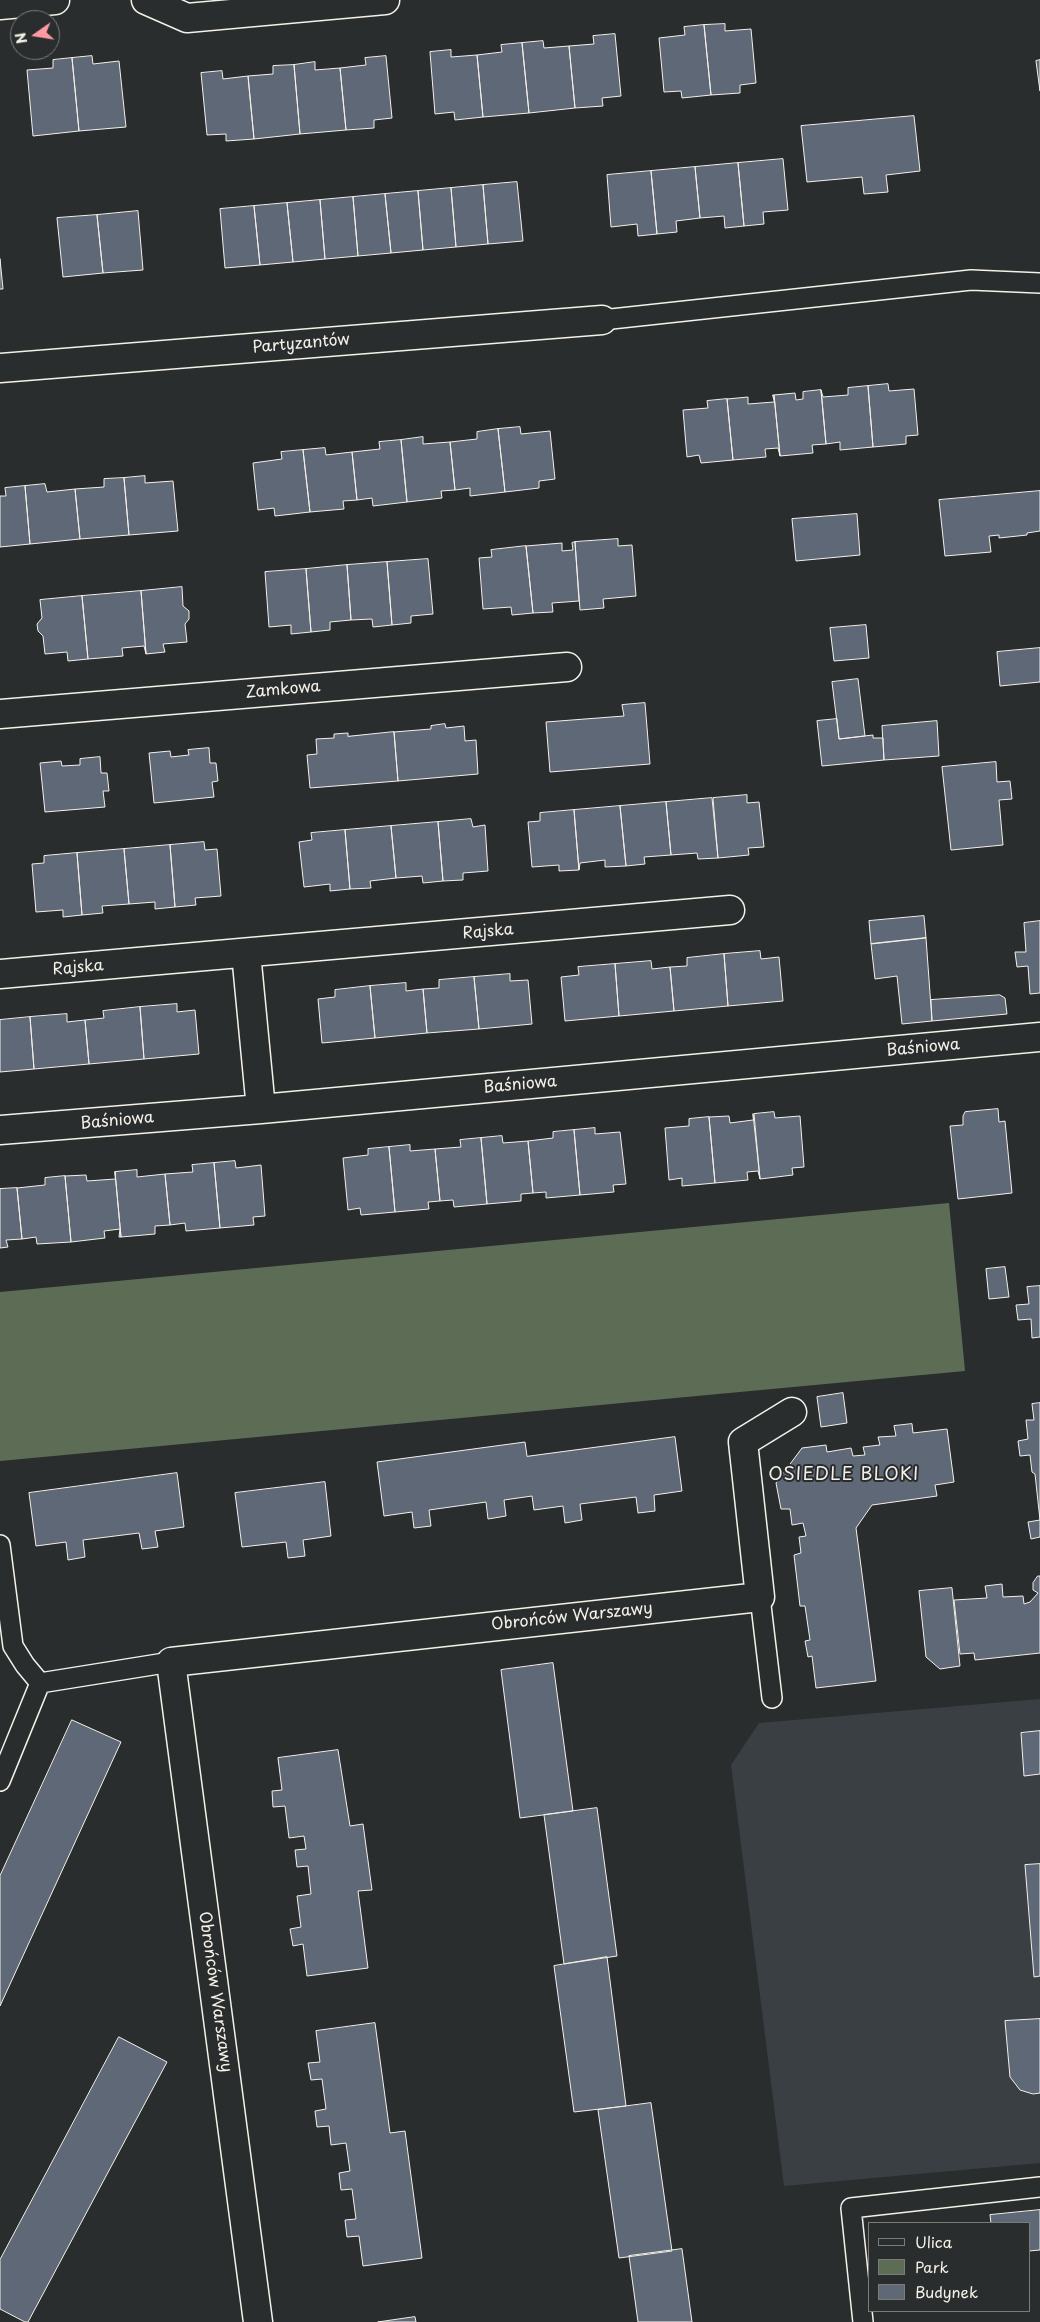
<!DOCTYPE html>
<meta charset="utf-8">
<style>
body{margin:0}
#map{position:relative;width:1040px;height:2322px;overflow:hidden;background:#2a2d2e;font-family:"Playpen Sans",sans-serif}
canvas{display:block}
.legend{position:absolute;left:868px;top:2222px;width:162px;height:90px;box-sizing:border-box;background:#2a2d2e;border:1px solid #7b7b78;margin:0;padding:6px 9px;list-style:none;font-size:15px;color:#f4f1e8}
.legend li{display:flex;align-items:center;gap:10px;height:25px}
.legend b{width:25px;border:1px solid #7b7b78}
.north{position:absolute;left:10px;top:10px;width:50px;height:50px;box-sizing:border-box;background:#2a2d2e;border:1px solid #7b7b78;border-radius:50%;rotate:257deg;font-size:14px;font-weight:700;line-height:20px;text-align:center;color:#f4f1e8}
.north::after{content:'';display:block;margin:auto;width:18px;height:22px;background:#ff9aa2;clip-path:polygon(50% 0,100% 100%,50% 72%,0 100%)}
</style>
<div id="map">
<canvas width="1040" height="2322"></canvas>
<ul class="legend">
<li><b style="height:6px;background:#2a2d2e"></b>Ulica</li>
<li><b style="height:14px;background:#5c6c55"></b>Park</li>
<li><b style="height:14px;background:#5f6876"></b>Budynek</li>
</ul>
<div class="north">N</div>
</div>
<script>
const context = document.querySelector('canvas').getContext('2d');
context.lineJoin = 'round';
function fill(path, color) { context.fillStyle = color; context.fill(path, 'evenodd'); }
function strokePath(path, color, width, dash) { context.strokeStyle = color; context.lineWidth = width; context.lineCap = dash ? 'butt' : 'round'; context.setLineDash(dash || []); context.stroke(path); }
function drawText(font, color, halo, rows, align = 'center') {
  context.font = font + ' "Playpen Sans",sans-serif'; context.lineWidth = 4; context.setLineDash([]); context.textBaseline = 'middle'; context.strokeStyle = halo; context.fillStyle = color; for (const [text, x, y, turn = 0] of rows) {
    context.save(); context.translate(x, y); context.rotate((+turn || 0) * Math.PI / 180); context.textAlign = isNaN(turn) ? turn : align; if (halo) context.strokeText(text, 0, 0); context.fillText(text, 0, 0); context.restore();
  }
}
const built = new Path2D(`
 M1040,1699v464l-256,23 -53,-421 28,-42z`);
const green = new Path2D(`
 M949,1203l16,168 -965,90v-169z`);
const building = new Path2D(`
 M725,24v7l26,-2 5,54 -16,2v8l-29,2 -7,-70z
 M704,25l7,70 -29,3 -1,-7 -17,1 -5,-54 26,-3 -1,-8z
 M615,34l6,62 -19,2 1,8 -28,2 -6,-62 25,-2 -1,-8z
 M543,41l1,7 25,-2 6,62 -46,5 -7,-70z
 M522,43l7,70 -46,4 -6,-62 25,-3 -1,-7z
 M451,50v7l26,-2 6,62 -28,3 -1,-8 -19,2 -5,-62z
 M92,56l1,8 26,-3 7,66 -47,4 -7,-73z
 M386,56l6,62 -18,2v8l-28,2 -6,-62 26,-3 -1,-7z
 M72,58l7,73 -46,5 -6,-66 26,-2v-8z
 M1040,60v31l-4,-30z
 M315,62v8l25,-2 6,62 -46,4 -6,-69z
 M294,65l6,69 -46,5 -6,-63 25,-2v-8z
 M222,71l1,8 25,-3 6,63 -28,2v-7l-19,1 -6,-62z
 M914,116l6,55 -34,4 2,17 -24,2 -2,-17 -55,5 -6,-56z
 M783,159l5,51 -25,2 1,12 -20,2 -6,-63z
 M738,163l6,63 -19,2 -1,-12 -24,2 -5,-51z
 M695,167l5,51 -24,3 1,11 -20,2 -6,-63z
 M651,171l6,63 -19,2 -1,-12 -26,3 -4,-52z
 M517,182l6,59 -35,3 -5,-59z
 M483,185l5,59 -32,3 -5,-59z
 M451,188l5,59 -33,3 -5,-59z
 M418,191l5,59 -32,3 -6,-59z
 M385,194l6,59 -33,3 -5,-59z
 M353,197l5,59 -33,3 -5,-59z
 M320,200l5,59 -32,3 -6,-59z
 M287,203l6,59 -33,3 -6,-59z
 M254,206l6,59 -35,3 -5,-59z
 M138,211l5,59 -40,3 -6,-58z
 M97,215l6,58 -40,4 -6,-59z
 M0,259l3,30h-3z
 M888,384l1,7 25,-2 4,46 -12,1v8l-33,3 -5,-61z
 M868,386l5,61 -33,3v-8l-14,2 -5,-54 2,7 25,-2v-7z
 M821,390l5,54 -14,1 1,8 -33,3 -6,-61 21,-2 1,7 7,-1v-7z
 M773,395h1l6,61 -2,-8 -13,1 1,8 -33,3 -6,-61 21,-2v7l26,-2z
 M727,399l6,61 -32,3 -2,-8 -12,2 -4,-47 25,-2 -1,-7z
 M520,427l1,7 29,-3 5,48 -16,2v7l-34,4 -7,-63z
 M498,429l7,63 -35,4v-8l-15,2 -5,-48 27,-3v-7z
 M423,437v7l27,-2 5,48 -14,1 1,7 -35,4 -6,-62z
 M401,440l6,62 -34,4 -1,-8 -15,2 -5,-48 28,-3 -1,-7z
 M325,448l1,7 26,-3 5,48 -14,1 1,8 -34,3 -7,-62z
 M303,450l7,62 -35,4 -1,-8 -16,2 -5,-47 29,-4 -1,-7z
 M145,476v7l28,-2 5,50 -49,4 -5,-57z
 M124,478l5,57 -49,4 -5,-50 29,-2v-8z
 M45,484l2,8 28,-3 5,50 -50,5 -5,-58z
 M25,486l5,58 -30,3v-51h6l-1,-8z
 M1040,491v40l-13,2v2l-28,3v-3l-10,1 2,16 -46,4 -6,-56z
 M857,514l3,41 -64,6 -4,-42z
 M618,539v7l14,-1 4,51 -33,3 1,9 -24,2 -5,-68z
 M575,542l4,59 -27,2 1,9 -20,1 -7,-67 36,-3v8l11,-1 -1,-7z
 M526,546l7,67 -21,2 -1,-8 -28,2 -4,-51 13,-1 -1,-7z
 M428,559l5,55 -22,2v7l-19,2 -5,-63z
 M387,562l5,63 -19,2 -1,-8 -21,1 -4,-55z
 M347,565l4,55 -21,2v8l-19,2 -5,-63z
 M306,569l5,63 -20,2v-9l-22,2 -4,-55z
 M182,587l1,19 6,5v8l-4,5 2,18 -24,2 2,8 -19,2 -5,-63z
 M141,591l5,63 -2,-8 -22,2 1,8 -35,3 -6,-63z
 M82,596l6,63 -20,2 -1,-9 -22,2 -2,-18 -5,-5 -1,-7 5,-6 -2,-18z
 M866,625l3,33 -35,3 -4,-33z
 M1040,648v34l-40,4 -3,-34z
 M858,679l7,57 -26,3 -7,-57z
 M645,703l5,61 -100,8 -4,-50 78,-6 -2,-11z
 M837,719l2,20 34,-4v3h10l1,22 -62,6 -5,-45z
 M937,721l2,35 -55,4 -2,-34z
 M445,724l1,4 18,-2 1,15 11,-1 2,34 -80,7 -4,-49 37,-3v-3z
 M394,732l4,49 -88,7 -3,-33 10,-1 -1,-15 18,-1v-4l14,-1v3z
 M209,748l1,15h6l2,18 -6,1 2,15 -60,6 -5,-50 21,-2 1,6 18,-2 -1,-5z
 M100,757l1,16h6l2,18h-6l2,16 -60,5 -5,-49 21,-2 1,5 18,-1v-6z
 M996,762l1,20 13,-1 2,18 -13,1 4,45 -52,5 -9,-83z
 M747,795v8l12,-1 5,45 -16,1 1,7 -31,3 -5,-60z
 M712,798l6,60 -20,1 -1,-6 -26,2 -5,-53z
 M666,802l5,53 -27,2 1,7 -19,2 -6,-60z
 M620,806l6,60 -21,1v-7l-25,3 -1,7 -5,-60z
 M574,810l5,60 -20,1v-6l-27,2 -4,-45 12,-1v-8z
 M471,819l2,8 12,-2 3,46 -25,2v7l-20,1 -5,-59z
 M438,822l5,59 -20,2 -1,-7 -26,2 -5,-52z
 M391,826l5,52 -26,3 1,7 -21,1 -5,-59z
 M345,830l5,59 -20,2v-7l-26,3 -5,-45 13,-2 -1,-7z
 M204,842l1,8 12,-1 4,47 -26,2 1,7 -21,2 -5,-62z
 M170,845l5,62 -20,2v-7l-26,2 -5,-55z
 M124,849l5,55 -27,2 1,7 -21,2 -5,-62z
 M77,853l5,62 -19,2v-7l-27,2 -4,-48 12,-1v-7z
 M924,916l2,22 -55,6 -2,-23z
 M1040,921v72l-10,1 -2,-28 -11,1 -2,-15h11l-2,-29z
 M926,938l6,83 -30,3 -5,-48 -22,3 -4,-35z
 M760,951l1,8 18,-2 4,44 -55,5 -4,-52z
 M724,954l4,52 -54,5 -4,-44 17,-1v-8z
 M651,961l1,8 18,-2 4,44 -55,5 -4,-52z
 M615,964l4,52 -54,5 -4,-44 18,-2 -1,-8z
 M510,974v7l18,-1 4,44 -53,5 -5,-52z
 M474,977l5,52 -52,4 -4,-44 16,-1v-8z
 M406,983v8l17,-2 4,44 -52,5 -5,-52z
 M370,986l5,52 -53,5 -4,-44 17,-2v-7z
 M1000,995l5,3 2,16 -75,7 -1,-21z
 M177,1004v8l18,-2 4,44 -55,5 -4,-52z
 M140,1007l4,52 -55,5 -4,-44 19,-2 -1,-7z
 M67,1014v8l18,-2 4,44 -55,5 -4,-52z
 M30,1017l4,52 -34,3v-52z
 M998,1109l1,13 6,-1 7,72 -54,6 -8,-73 13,-1v-9l2,-4z
 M774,1112l1,6 25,-2 4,51 -12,1 1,7 -33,4 -6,-65z
 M753,1114l7,65 -2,-8 -11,1 1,8 -33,3 -6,-66 20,-1 1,7 23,-3z
 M709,1117l6,66 -33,3v-8l-13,2 -4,-52 24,-2v-7z
 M595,1128v6l25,-2 6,52 -13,1 1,7 -34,3 -6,-65z
 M574,1130l6,65 -34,3v-6l-13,1 -5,-52 25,-3v-6z
 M502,1136l1,7 25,-2 5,52 -12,1v7l-34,3 -6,-66z
 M481,1138l6,66 -33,3 -1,-7 -13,1 -5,-52 26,-2 -1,-7z
 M410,1145v6l25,-2 5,52 -12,1 1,7 -34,3 -6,-65z
 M389,1147l6,65 -34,3 -1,-7 -12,2 -5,-52 25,-3v-6z
 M235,1161l1,7 25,-3 4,51 -12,1 1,8 -34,3 -6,-65z
 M214,1163l6,65 -34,3 -1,-8 -15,2 -5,-51 28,-2 -1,-7z
 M137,1170v7l28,-3 5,51 -15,1v8l-34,3 -6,-65z
 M115,1172l6,65h-2l1,-8 -16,2 1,7 -34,4 -6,-66 21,-1 1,6 28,-2z
 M65,1176l6,66 -34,2 -1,-7 -14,2 -5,-51 28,-3v-7z
 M17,1188l5,51 -16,1 2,7 -8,1v-59z
 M1005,1267l4,30 -20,2 -3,-30z
 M1040,1286v51l-8,1 -1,-19 -13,1 -2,-15 13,-1 -2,-17z
 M843,1393l4,30 -26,4 -4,-30z
 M1040,1403v134l-9,2 -3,-17 12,-2 -5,-46 -3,-2 -2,-17 -10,1 -2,-15 10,-2 -2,-19h8l-2,-16z
 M912,1424l1,9 34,-4 7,53 -19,3 2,11 -65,9 -16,23 20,153 -60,7 -4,-32 -4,1 -3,-16 5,-1 -5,-34h-5l-6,-51 7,-2 -2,-16 7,-1 -3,-13 -11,2 -2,-16h-9l-5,-26 26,-35 24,-3 1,7 24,-4 2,8 12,-1 -2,-8 17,-2 -2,-8 18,-1 -2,-10z
 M675,1437l7,54 -28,4 1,16 -17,2 -2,-16 -56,7 2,16 -17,3 -2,-17 -29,4 -2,-14 -28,4 2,16 -18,3 -2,-17 -57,8 2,16 -17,2 -2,-16 -28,4 -7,-54 148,-20 2,14z
 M177,1473l7,54 -29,4 3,16 -16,2 -3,-16 -56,7 2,17 -17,3 -2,-18 -30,4 -7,-53z
 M325,1482l6,54 -28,4 2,16 -17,2 -2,-16 -44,5 -7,-54z
 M1038,1576h2v77l-65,7 -1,-7 -14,1 -6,-54 33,-2 -2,-12 17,-2 1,13 20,-1 1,8 6,-2 8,-9 -5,-3v-7z
 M952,1588l8,78 -20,3 -14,-12 -7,-66z
 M553,1663l20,148 -53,7 -19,-148z
 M72,1720l49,22 -121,264v-130z
 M1040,1731v43l-16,2 -3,-43z
 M338,1750l12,76 13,-2 9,66 -14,1 10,77 -61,8 -4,-32 -10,2 -3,-17 11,-2 -4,-31 14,-2 -3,-28 -11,1 -2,-17 11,-1 -2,-13 -15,2 -4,-32 -12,1 -1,-16 10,-1 -4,-32z
 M597,1808l20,148 -53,8 -20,-149z
 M1040,1864v112l-6,1 -9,-112z
 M607,1957l19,149 -52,6 -20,-146z
 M1040,2019v74l-7,1 -13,-4 -10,-13 -5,-56z
 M375,2023l15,110 15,-2 17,127 -59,8 -4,-30 -12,1 -2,-17 11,-1 -4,-30 -11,1 -2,-17 11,-2 -4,-28 -15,2 -2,-19 -12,1 -2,-16 11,-2 -4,-30 -11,1 -3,-17 12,-1 -4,-31z
 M119,2037l48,25 -139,260h-3l-25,-13v-49z
 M651,2103l21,148 -53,7 -21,-148z
 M1040,2210v40l-11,1v-28h-38l-1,-8z
 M682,2249l10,73h-54l-9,-66z
 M415,2317l1,5h-38z`);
const lane = new Path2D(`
 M602,320l369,-40 69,3
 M0,1545l13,101 12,19 15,18
 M760,1597l12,101
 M40,1683l131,-21
 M0,1781l40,-98
 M863,2322l-12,-114 189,-21`);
const street = new Path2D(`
 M146,0l41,18 198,-18
 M0,5l55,-5
 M0,368l602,-48
 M0,714l567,-47
 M246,953l15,156
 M0,974l730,-64
 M0,1130l261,-21 779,-72
 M258,2322l-87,-660 589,-65 -17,-155 49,-30`);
const streetNames = [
 ["Partyzantów",301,344,-5],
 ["Zamkowa",283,690,-5],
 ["Rajska",488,932,-5],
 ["Rajska",78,968,-5],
 ["Baśniowa",923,1048,-5],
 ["Baśniowa",520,1085,-5],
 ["Baśniowa",117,1121,-5],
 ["Obrońców Warszawy",572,1617,-6],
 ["Obrońców Warszawy",215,1992,82]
];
const neighbourhoodNames = [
 ["OSIEDLE BLOKI",844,1475]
];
fill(built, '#3a3f44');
fill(green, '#5c6c55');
fill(building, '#5f6876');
strokePath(building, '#f4f1e8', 1);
strokePath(lane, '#f4f1e8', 22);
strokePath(street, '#f4f1e8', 31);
strokePath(lane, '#2a2d2e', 19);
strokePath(street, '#2a2d2e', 28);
drawText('16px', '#f4f1e8', '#2a2d2e', streetNames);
context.letterSpacing = '1px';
drawText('18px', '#f4f1e8', '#2a2d2e', neighbourhoodNames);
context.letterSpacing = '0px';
</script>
